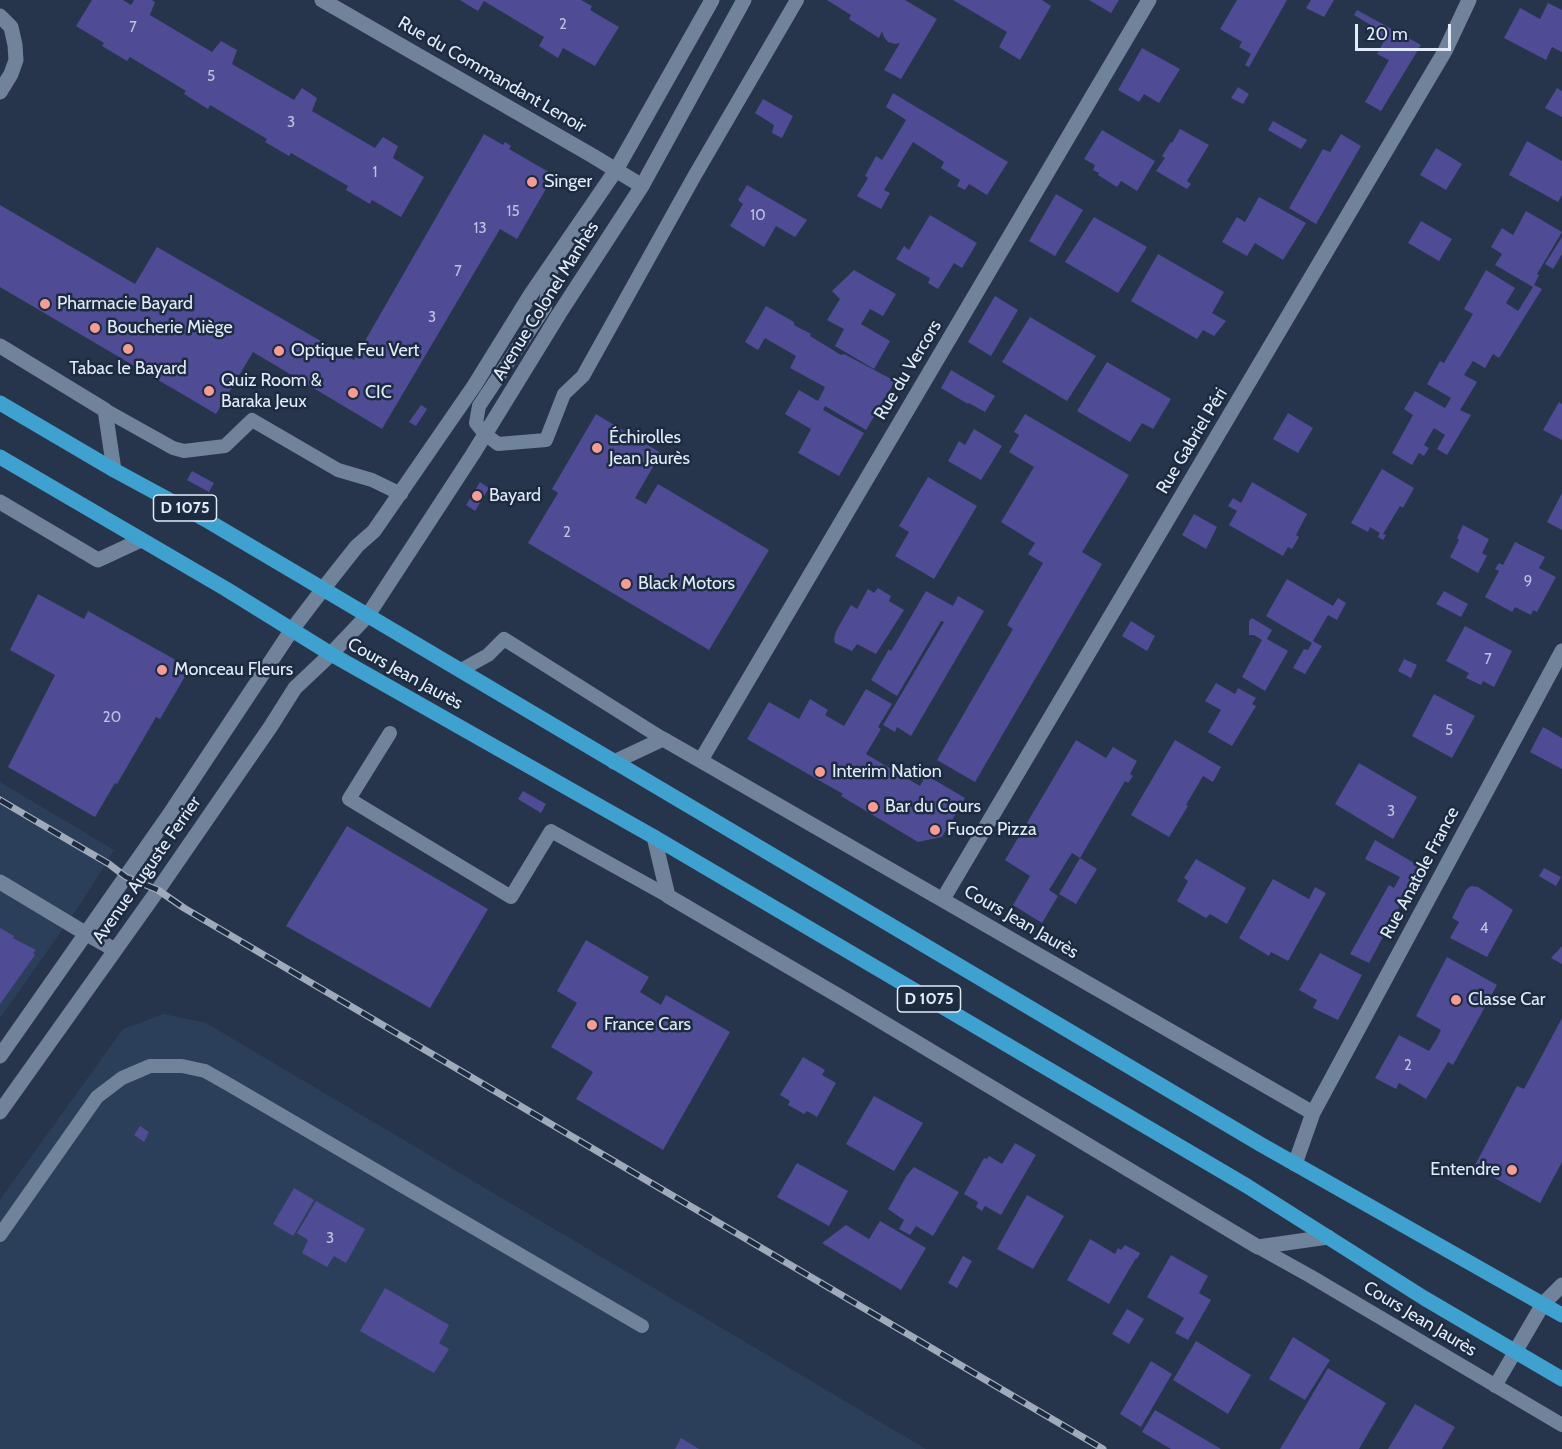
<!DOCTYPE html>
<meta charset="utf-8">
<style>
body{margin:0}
#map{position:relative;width:1562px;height:1449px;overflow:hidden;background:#26354b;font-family:Cabin,sans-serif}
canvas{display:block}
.scale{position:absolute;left:1355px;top:24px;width:96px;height:27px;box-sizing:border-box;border:3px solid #e1ebf9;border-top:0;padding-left:8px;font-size:18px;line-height:21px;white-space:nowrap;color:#e1ebf9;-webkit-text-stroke:4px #1d2b40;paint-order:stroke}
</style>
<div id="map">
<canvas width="1562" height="1449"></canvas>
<div class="scale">20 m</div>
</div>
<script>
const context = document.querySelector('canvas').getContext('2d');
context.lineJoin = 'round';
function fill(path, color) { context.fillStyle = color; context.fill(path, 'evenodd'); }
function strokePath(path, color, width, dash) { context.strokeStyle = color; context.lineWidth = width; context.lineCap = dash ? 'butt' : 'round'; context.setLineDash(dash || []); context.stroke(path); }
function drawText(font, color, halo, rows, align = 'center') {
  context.font = font + ' Cabin,sans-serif'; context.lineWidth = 5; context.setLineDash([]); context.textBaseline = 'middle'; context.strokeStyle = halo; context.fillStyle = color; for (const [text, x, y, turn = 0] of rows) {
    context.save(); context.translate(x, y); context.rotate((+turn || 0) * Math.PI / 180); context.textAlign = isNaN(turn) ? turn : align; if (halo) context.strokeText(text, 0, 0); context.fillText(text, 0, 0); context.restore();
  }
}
const built = new Path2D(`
 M0,782l114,68 -33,53 -81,115z
 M164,1014l42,9 720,426h-926v-249l123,-171z`);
const building = new Path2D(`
 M92,0h31l8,5 3,-5h18l3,2 -5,13 62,37 9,-11 16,9 -5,14 62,36 8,-12 15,10 -5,13 63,37 8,-11 15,9 -5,12 31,19 -23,40 -29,-17 -2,4 -24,-14 2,-4 -57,-33 -2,3 -24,-14 2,-3 -57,-34 -2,4 -24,-15 2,-3 -56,-34 -3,4 -25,-15 2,-3 -28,-17z
 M460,0h121l11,6 -2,4 29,17 -24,39 -32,-18 -5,10 -19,-12 5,-9 -60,-36 -6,10z
 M827,0h78l32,19 -36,60 -17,-9 16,-27 -5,1 -7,-2 -4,-5 -2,-6 -3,7 -30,-19 2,-4z
 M953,0h89l9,6 -31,54 -21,-13 8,-15z
 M1089,0h30l-8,13z
 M1237,0h50l-38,67 -4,-2 6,-11 -12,-7 3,-5 -22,-13z
 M1311,0h23l-10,17 -18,-9z
 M1548,3l14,7v42l-10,-5 -6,13 -42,-22 16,-30 20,11z
 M1357,10l64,35 -40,66 -16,-9 24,-42 -12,-6 7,-13 -13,-7 3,-7 -20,-12z
 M1142,48l38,21 -21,34 -15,-9 -5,8 -21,-12z
 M1238,87l11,7 -6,10 -12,-6z
 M1557,88l5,3v26l-17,-9z
 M893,93l115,69 -21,33 -18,-11 -4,6 -8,-4 3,-6 -19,-12 3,-6 -31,-20 -29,48 6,3 -9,16 -24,-13 11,-18 -3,-2 11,-20 6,4 24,-40 -20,-13z
 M763,99l30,17 -11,22 -10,-5 2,-8 -19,-12z
 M1273,121l34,19 -6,9 -33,-19z
 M1180,129l29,16 -22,36 4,3 -4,5 -31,-18 9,-13 -3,-2 9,-14 1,1z
 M1102,130l53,31 -18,30 -16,-10 -4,6 -19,-12 1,-2 -6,-3 2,-5 -11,-6z
 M484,134l19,11 2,-3 6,4 -2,3 45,26 -37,64 -17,-10 -118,200 -129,-77 -37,62 -216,-127v-82l135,79 22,-37 197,113z
 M1341,134l20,12 -45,78 -27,-16 34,-59 7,3z
 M1527,141l35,20v34l-4,7 -49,-27z
 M1436,148l26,16 -16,26 -26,-15z
 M747,185l60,35 -12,17 -19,-11 -12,21 -34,-21 13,-22 -5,-4z
 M1056,194l27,16 -28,46 -26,-15z
 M1259,197l47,26 -23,37 -28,-17 -8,13 -25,-14 15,-25 8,5z
 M1526,211l36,21 -25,42 2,1 -5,10 8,4 -43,69 -6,-4 -8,14 -12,-7 -9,14 13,7 -17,28 11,5 -24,40 -10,-6 8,-14 -11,-7 -10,17 5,3 -5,8 -5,-3 -7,12 -20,-12 21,-38 -9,-6 11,-18 30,17 6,-10 -24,-14 13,-23 4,2 29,-49 -9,-5 22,-39 29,18 -9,15 12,8 15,-24 -38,-22 7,-11 -11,-7 11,-19 11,7z
 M930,215l47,28 -15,25 -8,-5 -16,26 -10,-6 2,-5 -34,-19 8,-13 5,4z
 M1094,217l53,30 -29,46 -53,-31z
 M1421,221l31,18 -13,22 -31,-18z
 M1562,237v17l-9,15 -8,-5z
 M1158,254l66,38 -12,21 14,8 -12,15 -11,-6 -6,9 -66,-38z
 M854,270l42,24 -13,22 -13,-7 -9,15 29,17 -16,28 -39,-23 9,-17 -17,-9 13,-21 -8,-8z
 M995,296l23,14 -27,46 -23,-14z
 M766,306l28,16v3l17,9 -1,2 31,19 3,-1 51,27 -29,49 -41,-24 -2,4 41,23 -25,43 -41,-23 13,-24 -26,-15 14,-24 19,11 7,-14 -35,-19 6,-12 -31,-18 -7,12 -13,-8z
 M1030,317l66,39 -29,45 -65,-39z
 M1107,362l64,37 -18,30 -11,-6 -12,19 -53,-31z
 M951,370l44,26 -10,16 -16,-9 -1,1 -27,-16z
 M1559,402l3,2v36l-19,-10z
 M421,405l6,4 -11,17 -7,-4z
 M1288,413l25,15 -15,25 -25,-14z
 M596,414l65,39 -26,45 11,6 12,-20 111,66 -60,100 -181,-107 30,-50 -6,-4z
 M1025,414l104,61 -47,77 20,12 -127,218 -38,-22 76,-131 -6,-4 36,-62 -15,-9 7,-11 -34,-21 33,-55 -25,-15 10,-17 -5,-3z
 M974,429l28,17 -21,34 -33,-19 11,-20 6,4z
 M1382,469l32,19 -11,20 -3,-2 -17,28 3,1 -3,5 -5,-3 2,-4 -10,-6 -2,5 -17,-9z
 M192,471l22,12 -5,9 -22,-12z
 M928,477l49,29 -43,73 -39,-23 14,-24 -10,-6z
 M480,482l9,6 -14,23 -9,-6z
 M1252,482l55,32 -11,21 3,2 -7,12 -4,-2 -5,9 -54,-31 8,-14 -9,-5 5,-8 8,5z
 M1562,493v37l-15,-8z
 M1194,514l23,13 -11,22 -24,-14z
 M1463,525l26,14 -7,14 5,3 -9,17 -28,-16 9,-17 -2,-2z
 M1515,542l30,15 -6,11 17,9 -19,35 -4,-2 -2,5 -16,-8 -3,5 -27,-15 14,-26 -4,-2 4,-6 4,2z
 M1287,579l46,27 5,-8 8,5 -9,17 -9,-5 -15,26 9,5 -17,28 -12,-6 11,-19 4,1 4,-7 -46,-27z
 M878,588l13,8 -2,5 15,9 -28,44 -19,-10 -5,7 -17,-8 -1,-4 2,-8 15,-26 6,4 11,-20 6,4z
 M926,591l27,15 5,-10 26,15 -73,125 -14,-9 -2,5 -12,-7 61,-103 -3,-1 -44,75 -26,-16 18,-31 2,2z
 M1444,591l24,13 -7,13 -25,-13z
 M38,594l46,25 4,-8 102,57 -30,51 -4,-2 -39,67 -2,-1 -20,34 -87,-50 47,-92 -45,-25z
 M1252,618l20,12 -5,9 21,12 -23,40 -23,-14 20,-37 -8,-5h-5v-14z
 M1131,621l24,15 -8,15 -25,-15z
 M1465,626l47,25 -18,36 -11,-6 -2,4 -15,-7 3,-5 -23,-12z
 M1404,659l13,6 -6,13 -13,-7z
 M1216,683l19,11 3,-6 18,10 -4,6 4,2 -24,40 -24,-14 13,-22 -16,-9z
 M866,689l26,15 -14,23 3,2 -15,25 54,32 6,-11 39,23 -23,39 -24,5 -77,-46 2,-2 -96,-55 22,-37 30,17 11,-20 18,11 -3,5 19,11z
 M1434,694l41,22 -23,42 -40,-22z
 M1543,727l19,11v31l-32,-17z
 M1076,740l30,18 7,-11 24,14 -7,13 3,2 -5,7 -3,-2 -45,77 -8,-5 -23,37 9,6 -16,27 -29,-18 17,-29 -25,-16z
 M1175,740l46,27 -8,15 -10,-6 -17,29 2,1 -19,31 -38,-22z
 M1359,763l58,34 -24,42 -58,-35z
 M523,791l23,13 -5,9 -23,-14z
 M347,826l141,83 -58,99 -144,-82z
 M1375,840l46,27 -52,96 -19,-9 39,-69 5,3 6,-11 -35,-18z
 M1080,858l17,11 -21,35 -17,-10z
 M1196,859l50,29 -19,36 -17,-10 -4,4 -29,-17 11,-20 -4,-3z
 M1544,868l17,9 -5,9 -17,-10z
 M1273,879l36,20 6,-12 11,6 -38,68 -17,-9 -2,4 -30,-18z
 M1471,886l7,1 35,23 -26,47 -37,-19 9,-16 -7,-4 14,-28z
 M0,928l14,8 -1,2 23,12 -3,3 2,2 -35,49z
 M586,940l63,37 -9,15 21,13 5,-10 64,37 -67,118 -87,-51 17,-27 -42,-25 26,-44 -20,-12z
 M1562,946v18l-11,-6z
 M1320,953l42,22 -24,45 -25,-12 4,-8 -18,-10z
 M1447,957l50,28 -44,80 -5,-3 -22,37 -27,-16 -3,6 -21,-11 24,-43 30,16 7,-11 5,-10 -25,-14z
 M1562,1018v144l-22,41 -66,-36 43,-81 7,3z
 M803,1057l22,13 -3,5 14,8 -19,34 -10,-6 -3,3 -16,-9 2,-4 -10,-6z
 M874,1096l49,27 -29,48 -48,-27z
 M140,1126l9,6 -5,10 -10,-7z
 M1015,1143l21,12 -35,60 -16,-9 -3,5 -6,-4 2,-5 -14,-8 20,-36 3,1 2,-3 13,8z
 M797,1163l51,28 -19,35 -52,-29z
 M914,1167l45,25 -26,44 -17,-10 -6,9 -11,-6 5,-9 -16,-11 19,-34z
 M294,1188l20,12 -21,36 -20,-12z
 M1027,1195l37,21 -31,53 -36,-20z
 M316,1201l49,28 -19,34 -12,-7 -7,11 -25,-14 6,-13 -11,-7z
 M880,1221l46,27 -25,42 -79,-47 24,-18 23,14z
 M1090,1239l25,15 3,-6 3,2 4,-5 15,8 -3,6 -1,-1 -27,46 -42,-24z
 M1171,1255l37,21 -9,17 12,7 -23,40 -13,-7 9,-15 -37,-21z
 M963,1256l9,5 -15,27 -9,-5z
 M385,1288l64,37 -10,18 10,6 -15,24 -74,-42z
 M1127,1309l17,10 -15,25 -17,-10z
 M1293,1337l37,23 -25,40 -36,-21z
 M1196,1341l55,34 -23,39 -55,-34z
 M1151,1361l21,13 -31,53 -21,-13z
 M1328,1368l58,35 -27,46h-79z
 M1415,1404l40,23 -13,22h-54z
 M1155,1410l66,39h-50l-29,-17z
 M681,1438l18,11h-24z`);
const lane = new Path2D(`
 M553,262l-8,45 -66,99 -3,17 9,11 13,10 48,-4 18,-46 19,-18 112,-201 102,-175
 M105,410l68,38 11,3 41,-5 27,-26 86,50 34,10 29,14
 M461,670l27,-15 16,-16 159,100
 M390,733l-41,66 162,98 40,-66 117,65
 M0,1235l97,-138 25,-19 28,-12h32l23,5 23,13 414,242
 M1258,1247l52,29 252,149
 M1495,1386l20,-34`);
const street = new Path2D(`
 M322,0l271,156 49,30
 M0,16l11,11 4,18 1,15 -5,14 -11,18
 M0,346l105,64 9,60
 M0,502l98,58 43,-20
 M323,589l34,-43 17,-15 100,-145 57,-92 85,-124 96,-170
 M368,615l105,-161 86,-140 83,-128 102,-186
 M701,760l448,-760
 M614,762l49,-23 650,374
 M654,837l14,59 176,103 414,248 70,-10
 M0,882l85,51 30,17
 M943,899l502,-848 24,-51
 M1295,1164l18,-51 249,-462`);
const secondary = new Path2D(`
 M0,1056l171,-244 120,-181 32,-42
 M0,1112l158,-222 113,-164 24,-38 36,-34 37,-39
 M1515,1352l28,-48 19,-19`);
const primary = new Path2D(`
 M0,403l114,67 94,51 115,68 937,555 302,171
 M0,457l226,132 105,65 323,183 593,349 177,112 138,81`);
const rail = new Path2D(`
 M0,800l109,64 17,13 32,13 26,18 919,541`);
const markers = [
 [532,182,6,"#f59c94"],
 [45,304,6,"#f59c94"],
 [95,328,6,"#f59c94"],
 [128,349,6,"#f59c94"],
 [279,351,6,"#f59c94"],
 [209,391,6,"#f59c94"],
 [353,393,6,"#f59c94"],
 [597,448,6,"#f59c94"],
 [477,496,6,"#f59c94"],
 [626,584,6,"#f59c94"],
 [162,670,6,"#f59c94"],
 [820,772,6,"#f59c94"],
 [873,807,6,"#f59c94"],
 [935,830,6,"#f59c94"],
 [1456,1000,6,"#f59c94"],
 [592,1025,6,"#f59c94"],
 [1512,1170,6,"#f59c94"]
];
const numberNames = [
 ["2",563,25],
 ["7",133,28],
 ["5",211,77],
 ["3",291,123],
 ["1",375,173],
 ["15",513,212],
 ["10",758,216],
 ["13",480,229],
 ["7",458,272],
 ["3",432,318],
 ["2",567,533],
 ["9",1528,582],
 ["7",1488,660],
 ["20",112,718],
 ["5",1449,731],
 ["3",1391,812],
 ["4",1484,929],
 ["2",1408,1066],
 ["3",330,1239]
];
const shields = [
 [185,508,63],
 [929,999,63]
];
const shieldNames = [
 ["D 1075",185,508],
 ["D 1075",929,999]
];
const streetNames = [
 ["Rue du Commandant Lenoir",492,75,30],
 ["Avenue Colonel Manhès",546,301,-58],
 ["Rue du Vercors",908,370,-59],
 ["Rue Gabriel Péri",1192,441,-59],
 ["Cours Jean Jaurès",405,674,29],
 ["Avenue Auguste Ferrier",147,870,-55],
 ["Rue Anatole France",1420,873,-62],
 ["Cours Jean Jaurès",1021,922,30],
 ["Cours Jean Jaurès",1420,1319,31]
];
const poiNames = [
 ["Singer",544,182],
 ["Pharmacie Bayard",57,304],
 ["Boucherie Miège",107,328],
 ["Optique Feu Vert",291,351],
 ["Tabac le Bayard",128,369,"center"],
 ["Quiz Room &",221,381],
 ["Baraka Jeux",221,402],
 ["CIC",365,393],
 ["Échirolles",609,438],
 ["Jean Jaurès",609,459],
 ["Bayard",489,496],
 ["Black Motors",638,584],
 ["Monceau Fleurs",174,670],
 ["Interim Nation",832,772],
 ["Bar du Cours",885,807],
 ["Fuoco Pizza",947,830],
 ["Classe Car",1468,1000],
 ["France Cars",604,1025],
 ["Entendre",1500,1170,"right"]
];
fill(built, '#2c3f5a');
fill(building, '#4f4b95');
strokePath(lane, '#71829b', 14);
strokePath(street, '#71829b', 15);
strokePath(secondary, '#71829b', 15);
strokePath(primary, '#3fa1cf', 15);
strokePath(rail, '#9faabb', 7);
strokePath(rail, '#1d2b40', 4.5, [14]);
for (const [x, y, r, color] of markers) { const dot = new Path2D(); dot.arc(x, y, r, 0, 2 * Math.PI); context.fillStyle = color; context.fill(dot); strokePath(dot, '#1d2b40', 2); }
drawText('15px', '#bcc3e0', null, numberNames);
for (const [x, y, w] of shields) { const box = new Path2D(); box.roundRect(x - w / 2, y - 13, w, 26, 4.5); context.fillStyle = '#1d2b40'; context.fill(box); strokePath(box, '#e1ebf9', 1.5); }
drawText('bold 16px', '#e1ebf9', null, shieldNames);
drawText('18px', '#e1ebf9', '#1d2b40', streetNames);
drawText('18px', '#e1ebf9', '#1d2b40', poiNames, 'left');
</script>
